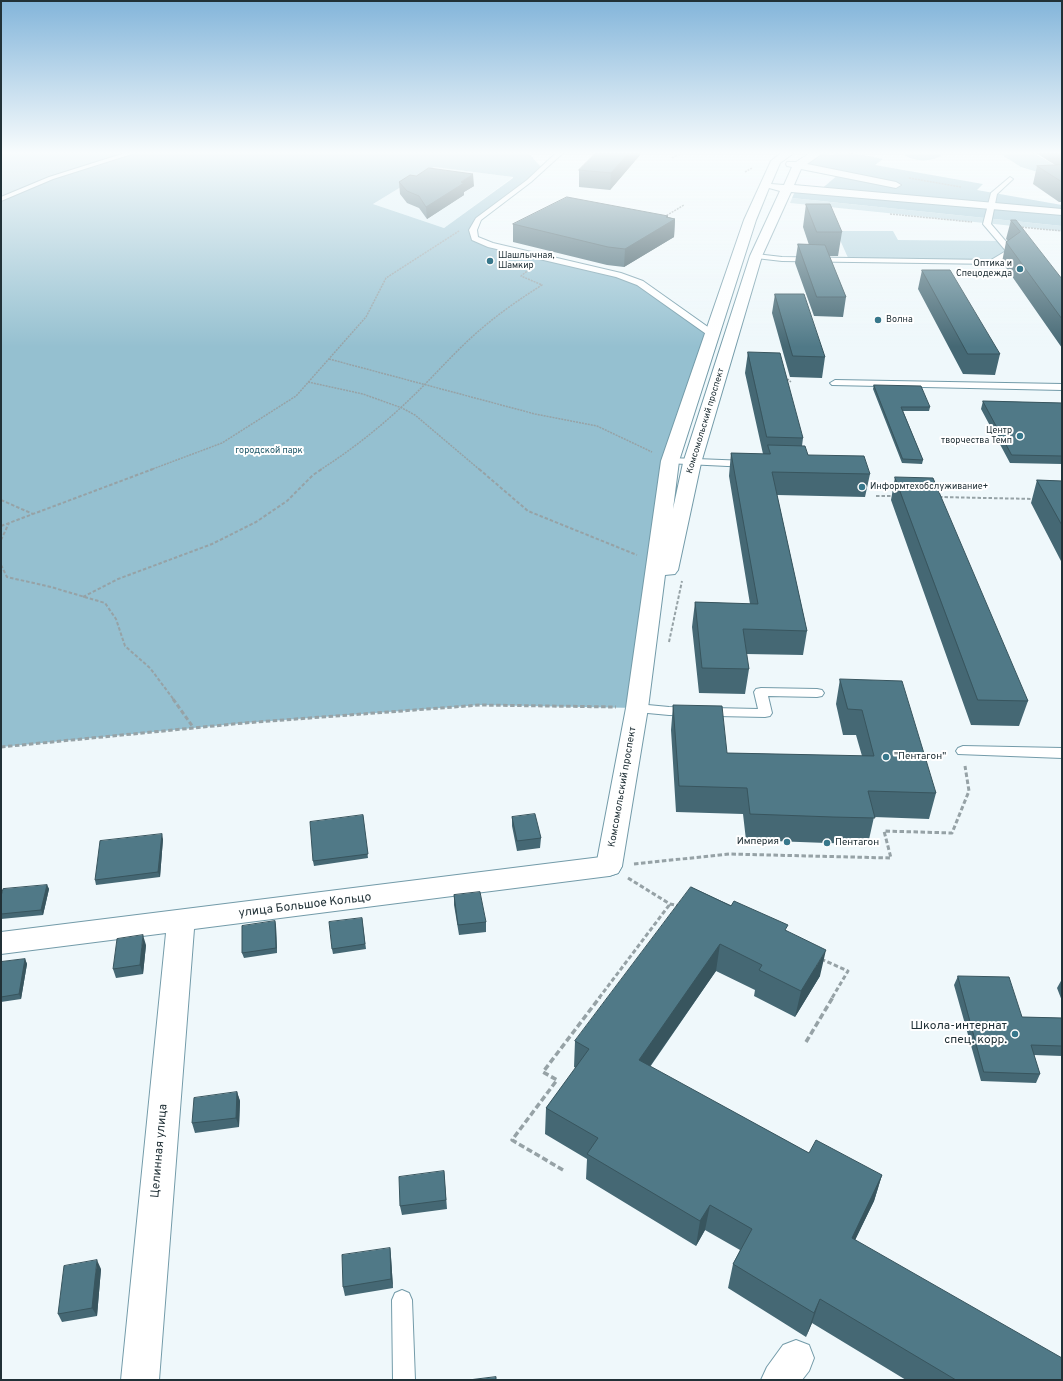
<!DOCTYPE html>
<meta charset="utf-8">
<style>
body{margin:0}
#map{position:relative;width:1063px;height:1381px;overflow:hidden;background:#eff8fb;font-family:Overpass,sans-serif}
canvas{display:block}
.frame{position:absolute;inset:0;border:2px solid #213137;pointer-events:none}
</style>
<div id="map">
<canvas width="1063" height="1381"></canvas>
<div class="frame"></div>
</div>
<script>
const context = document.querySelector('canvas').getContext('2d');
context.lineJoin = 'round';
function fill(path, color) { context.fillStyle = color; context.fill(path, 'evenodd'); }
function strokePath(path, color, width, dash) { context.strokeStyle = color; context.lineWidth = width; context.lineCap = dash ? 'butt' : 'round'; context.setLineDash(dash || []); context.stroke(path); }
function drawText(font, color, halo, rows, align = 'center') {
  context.font = font + ' Overpass,sans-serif'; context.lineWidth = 4; context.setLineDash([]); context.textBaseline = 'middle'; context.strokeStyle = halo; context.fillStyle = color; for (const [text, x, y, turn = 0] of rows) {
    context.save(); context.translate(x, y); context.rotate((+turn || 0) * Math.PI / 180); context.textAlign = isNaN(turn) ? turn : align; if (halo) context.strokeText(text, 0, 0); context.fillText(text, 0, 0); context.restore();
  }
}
const built = new Path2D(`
 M434,167l79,10 -69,51 -71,-24z`);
const green = new Path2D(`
 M1,153h131l-131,46z
 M792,198l270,28v5l-272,-28z
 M836,231h57l5,9 105,1 7,10 -17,11 -144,-2z`);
const forest = new Path2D(`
 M132,153h396l13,14 -12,14 -51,38 -3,19 165,45 72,51 -42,127 -33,247 -157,-3 -236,18 -243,24v-548l50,-21zM434,167l79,10v1l-69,50 -71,-24z
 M821,153h12l-7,1 6,1c10,-6 38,2 51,4l-8,6 108,19 -6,6 85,15v21l-270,-28 4,-9 23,2 20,-17 -41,-9z
 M905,153h41c-14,9 -27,10 -42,2z
 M999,153h34l27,15 -19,5 -20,-6z`);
const pathFar3 = new Path2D(`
 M528,153l5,5
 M672,158l8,-4
 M745,172l7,-4
 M909,178l52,9
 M890,214l82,8
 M664,217l20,-12
 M1019,227l43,4
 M329,359l206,55 62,12 55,26
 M785,377l6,5
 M308,382l55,12 39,14 13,7 65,55
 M150,470l72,-27 74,-47 70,-79 20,-39 73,-47
 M320,470c33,-21 63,-45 91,-72 21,-20 41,-43 62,-62 21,-19 45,-36 69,-51l-21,-9 10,-8`);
const pathFar2 = new Path2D(`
 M479,469l49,42 109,44
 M876,496h18
 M939,497l95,2
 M1,500l32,14
 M1,526l152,-57
 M1,540l8,-17
 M1,565l6,12 44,10 54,16 11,16 9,27 25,22 24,32
 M83,597l35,-18 94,-35 44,-22 31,-21 26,-26 9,-6
 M669,642l13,-61`);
const pathFar1 = new Path2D(`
 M173,699l20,28
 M1,747l243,-24 236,-18 136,2
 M634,864l95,-10 162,4 -7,-27 68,2 17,-42 -4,-25
 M628,878l42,26 10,2
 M821,959l27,12 -16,27
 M599,998l71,-94`);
const path = new Path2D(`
 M806,1042l27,-45
 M563,1170l-51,-30 45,-60 -14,-8 57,-75`);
const lane = new Path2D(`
 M125,153h10l-82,26 -52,22v-4l48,-20z
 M556,153h7l-32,29 -50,38 -4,10 1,7 15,6 128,30 22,8 72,51v4h-6l-72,-51 -21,-8 -128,-30 -16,-7 -3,-10 7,-12 51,-38z
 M1010,177l3,2 -1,1 -15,14 -6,30 23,27 -18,13 -214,-3 -26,-3 -4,-2 4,-2 26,3 209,3 15,-9 -23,-27 8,-31z
 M835,380l227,4v6l-230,-5 -2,-2z
 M670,458l78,3 5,3 -5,3 -82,-4 -1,-2 1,-2z
 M761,688l56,1 5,1 2,3 -2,3 -5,1 -49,-1 4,17 -2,3 -5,1 -96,-2 -32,-3 -5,-1 -2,-3 2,-3 5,-1 32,3 89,2 -4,-17 2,-3z
 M963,746l99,2v10l-104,-4 -2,-3 2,-3z
 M402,1290l7,3 3,7 3,80h-22l-1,-80 3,-7z`);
const street = new Path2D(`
 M609,856l9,3 4,7 -4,7 -9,3 -415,53 -35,451h-38l45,-447 -165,21v-22z
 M796,1340l13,5 5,13 -5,13 -7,9h-41l6,-13 16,-22z`);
const secondary = new Path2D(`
 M781,153h13l-14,10 -9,21 13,1 8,-18 -5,-1 -1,-2 1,-2h9l14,-9h13l-16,11 89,18 5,3 -5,3 -95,-19 -7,16 268,24v6l-271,-23 -29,64 -61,207 -23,107 -3,4 -10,1 -17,133 -26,158 -4,7 -9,3 -9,-3 -4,-7 30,-158 35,-247 83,-241 27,-59zM769,188l11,3 -30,65 -67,207 -10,46 6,-48 77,-241z`);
const wall = new Path2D(`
 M1036,153h26v49h-3l-26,-18 4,-18 18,-1z
 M640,155l-30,35 -31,-3v-17z
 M399,182l75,4 -10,6v3l-37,24 -8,-11 -12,-5 -7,-9z
 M806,204l36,28 -4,24h-9l17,41 -3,20 -29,-1 -19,-53 3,-19 11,1 -6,-18z
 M668,216v1l7,2 -1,18 -50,30 -17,-2 -94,-23v-18z
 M1011,220l51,59v69l-60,-86 4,-20 2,-1 -2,-2z
 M922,270l78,84 -5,21 -32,-1 -45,-85z
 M775,294l50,63 -3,21 -32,-1 -18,-64z
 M748,352l55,86 -1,8 6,9 62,19 -5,23 -88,-2 30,136 -4,24 -57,-1 3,15 -4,25 -46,-1 -7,-66 3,-25 55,2 -21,-128 2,-23 32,1 -18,-81z
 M874,385l56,22 -1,4h-26l20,49 -1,4 -20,-1 -29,-74z
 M983,401l79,2v61l-52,-1 -29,-54z
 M895,477l133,224 -9,25 -48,-1 -80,-225z
 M1037,480l25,1v82l-31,-60z
 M840,679l96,114 -7,26 -55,-2 -6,27 -41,-1 -81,-3 -3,-26 -67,-2 -5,-82 2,-25 54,48 135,3 -6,-21h-13l-7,-31z
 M363,815l5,43 -54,8 -1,-5z
 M512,817l29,21 -1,10 -23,3 -5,-25z
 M163,839l-3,38 -64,8 -1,-5z
 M47,885l2,4 -6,26 -42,4v-23z
 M691,887l96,44 33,45 -25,41 -41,-21 1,-6 -39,-19 -66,96 159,86 73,22 -8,26 -19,39 207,140h-156l-94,-57 -6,14 -78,-49 5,-24 7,-14 -35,-20 -9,16 -110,-67 1,-20 -42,-25 1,-26 30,-40 -2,-1 1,-26z
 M454,895l32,27v10l-27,3 -5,-30z
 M362,918l4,31 -33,5 -1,-5z
 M275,921l1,5 1,27 -33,5 -2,-5z
 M146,945l-3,29 -27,4 -3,-9z
 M25,959l2,5 -6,35 -20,3v-40z
 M958,976l64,41 40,1v38l-28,-1 6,19 -4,9 -55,-2 -27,-96z
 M1062,979v22l-5,-13z
 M237,1092l3,9 -1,26 -44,6 -3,-10z
 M444,1171l3,38 -45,6 -2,-9z
 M390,1248l1,9 2,31 -48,8 -2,-9z
 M101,1269l-4,47 -35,6 -4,-8z`);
const shadedWall = new Path2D(`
 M629,153h11v2l-30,35 1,-17z
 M473,174l1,12 -10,6v3l-37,24 -1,-12 35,-25z
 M668,216l-1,8 8,-5 -1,18 -50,30 1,-18z
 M162,834l1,5 -3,38 -2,-5z
 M47,885l2,4 -6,26 -2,-5z
 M275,921l1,5 1,27 -1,-5z
 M143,935l3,10 -3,29 -3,-9z
 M720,944l-4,27 -80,115 3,-26z
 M826,950l-6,26 -25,41 6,-26z
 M25,959l2,5 -6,35 -2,-5z
 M237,1092l3,9 -1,26 -3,-9z
 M882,1175l-8,26 -30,62 8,-25z
 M710,1205l-5,25 -9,16 4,-25z
 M390,1248l1,9 2,31 -2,-9z
 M97,1260l4,9 -4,47 -5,-8z
 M820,1299l-8,24 -6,14 8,-24z`);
const building = new Path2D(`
 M596,153h33l-18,20 -32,-3z
 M1062,165v17l-25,-16z
 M429,168l44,6 -12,8 3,1 -38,24 -7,-11 -12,-5 -8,-9 11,-7 6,1z
 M567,197l101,19 -2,1 9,2 -50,30 -17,-2 -95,-23z
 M806,204h24l12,28h-25z
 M1011,220h5l46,59v40l-56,-77 14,-10z
 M798,244l27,1 21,52h-29z
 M922,270h28l50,84h-32z
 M775,294h29l21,63 -32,-1z
 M748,352l32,1 23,85 -36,-1z
 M874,385l47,1 9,21h-29l22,53 -20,-1z
 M983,401l79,2v53l-50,-1z
 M768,445l37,1 3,9 56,1 6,18 -98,-2 35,159 -64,-2 6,40 -47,-1 -7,-66 63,2 -27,-151 39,1z
 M895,477l38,1 95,223 -50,-1z
 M1037,480l25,1v44z
 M840,679l62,2 34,112 -68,-2 7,27 -42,-1 -83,-3 -3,-26 -68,-2 -6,-81 49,1 5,47 147,3 -12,-46 -14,-1z
 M535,814l6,24 -24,3 -5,-24z
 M363,815l5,39 -55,7 -3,-39z
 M162,834l-4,38 -63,8 5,-39z
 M47,885l-6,25 -40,4v-18l2,-7z
 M691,887l40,19 3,-5 54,24 -3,5 41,20 -25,41 -42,-21 3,-5 -42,-21 -81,116 170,93 7,-13 66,35 -30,63 210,120v22h-106l-136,-81 -6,14 -81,-49 19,-35 -42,-24 -10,16 -113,-67 11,-16 -52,-30 43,-59 -14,-8z
 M480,892l6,30 -28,3 -4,-30z
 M362,918l3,26 -33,5 -3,-27z
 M275,921l1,27 -34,5v-27z
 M143,935l-3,30 -27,4 4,-30z
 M25,959l-6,35 -18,3v-35z
 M958,976l51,1 13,40 40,1v28l-31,-1 9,29 -56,-2z
 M237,1092l-1,26 -44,5 2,-25z
 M444,1171l2,29 -46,6 -1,-29z
 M390,1248l1,31 -48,8 -1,-32z
 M97,1260l-5,48 -34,6 6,-48z
 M496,1377v3h-27z`);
const markers = [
 [490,261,4,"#37778b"],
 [1020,269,4,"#37778b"],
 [878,320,4,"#37778b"],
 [1020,436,4,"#37778b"],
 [862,487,4,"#37778b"],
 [886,757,4,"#37778b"],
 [787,842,4,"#37778b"],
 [827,843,4,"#37778b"],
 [1015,1034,4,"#37778b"]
];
const farPoinames = [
 ["Шашлычная,",498,256],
 ["Шамкир",498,266],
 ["Оптика и",1012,264,"right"],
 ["Спецодежда",1012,274,"right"],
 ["Волна",886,320],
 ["Центр",1012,431,"right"],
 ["творчества Темп",1012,441,"right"],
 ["Информтехобслуживание+",870,487]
];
const farStreetnames = [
 ["Комсомольский проспект",706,421,-73]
];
const farParknames = [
 ["городской парк",269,451]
];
const poiNames = [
 ["\"Пентагон\"",894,757],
 ["Империя",779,842,"right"],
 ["Пентагон",835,843]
];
const streetNames = [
 ["Комсомольский проспект",623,787,-80]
];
const nearStreetnames = [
 ["улица Большое Кольцо",305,906,-7],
 ["Целинная улица",160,1151,-85]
];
const nearPoinames = [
 ["Школа-интернат",1007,1027],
 ["спец. корр.",1007,1041]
];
fill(built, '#dbeff6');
fill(green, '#b3d3de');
fill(forest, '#95c0d0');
strokePath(lane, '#739ba9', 2);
strokePath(street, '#739ba9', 2);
strokePath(secondary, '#739ba9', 2);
strokePath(pathFar3, '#96a2a6', 1.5, [2, 1]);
strokePath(pathFar2, '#96a2a6', 2, [3.5, 2]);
strokePath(pathFar1, '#96a2a6', 3, [4.5, 2.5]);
strokePath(path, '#96a2a6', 3.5, [6, 3]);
fill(lane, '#fff');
fill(street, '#fff');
fill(secondary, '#fff');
fill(wall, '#456874');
fill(shadedWall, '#38555e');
fill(building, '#507987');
strokePath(building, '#38555e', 1);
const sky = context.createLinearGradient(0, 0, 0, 347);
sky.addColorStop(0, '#83b5da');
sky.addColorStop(0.44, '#f8fcfd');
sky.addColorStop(1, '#f8fcfd00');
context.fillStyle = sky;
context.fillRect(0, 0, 1063, 347);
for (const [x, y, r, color] of markers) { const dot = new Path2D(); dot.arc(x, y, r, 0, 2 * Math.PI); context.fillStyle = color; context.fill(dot); strokePath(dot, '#fff', 1.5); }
drawText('9px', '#213137', '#fff', farPoinames, 'left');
drawText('9px', '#213137', '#fff', farStreetnames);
drawText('9px', '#1f5869', '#fff', farParknames);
drawText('10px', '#213137', '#fff', poiNames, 'left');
drawText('10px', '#213137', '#fff', streetNames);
drawText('12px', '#213137', '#fff', nearStreetnames);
drawText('12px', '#213137', '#fff', nearPoinames, 'right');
</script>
